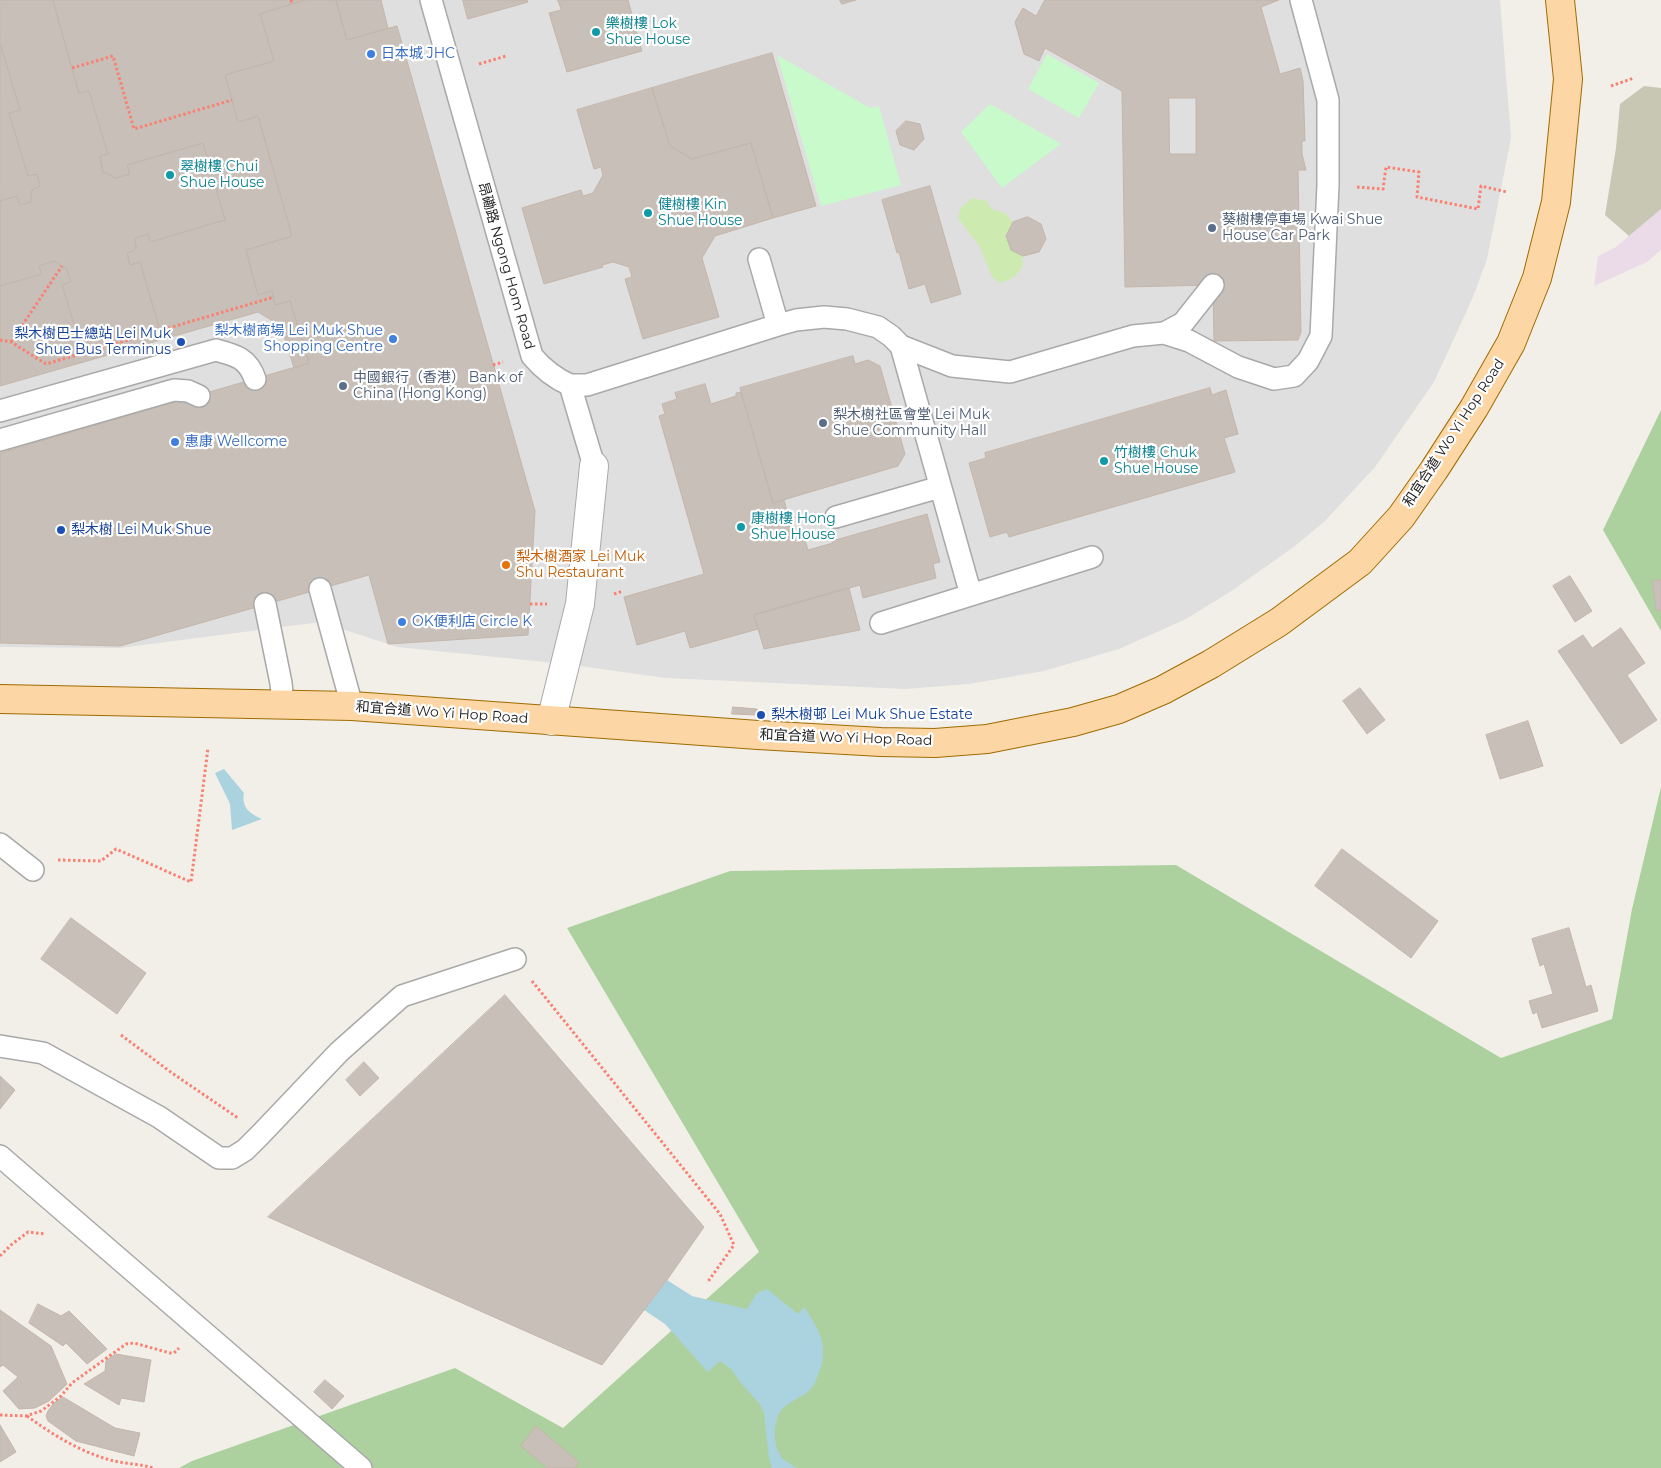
<!DOCTYPE html>
<meta charset="utf-8">
<style>
body{margin:0}
canvas{display:block;background:#f2efe9}
</style>
<canvas width="1661" height="1468"></canvas>
<script>
const context = document.querySelector('canvas').getContext('2d');
context.lineJoin = 'round';
function fill(path, color) { context.fillStyle = color; context.fill(path, 'evenodd'); }
function strokePath(path, color, width, dash) { context.strokeStyle = color; context.lineWidth = width; context.lineCap = dash ? 'butt' : 'round'; context.setLineDash(dash || []); context.stroke(path); }
function drawText(font, color, halo, rows, align = 'center') {
  context.font = font + ' Montserrat,"Noto Sans TC",sans-serif'; context.lineWidth = 4.5; context.setLineDash([]); context.textBaseline = 'middle'; context.strokeStyle = halo; context.fillStyle = color; for (const [text, x, y, turn = 0] of rows) {
    context.save(); context.translate(x, y); context.rotate((+turn || 0) * Math.PI / 180); context.textAlign = isNaN(turn) ? turn : align; if (halo) context.strokeText(text, 0, 0); context.fillText(text, 0, 0); context.restore();
  }
}
const residential = new Path2D(`
 M0,0h1500l11,138 -24,121 -14,38 -39,85 -59,85 -50,54 -30,25 -65,46 -46,28 -65,29 -75,22 -75,13 -64,5 -239,-11 -101,-14 -168,-17 -76,-25 -201,26 -120,-1z`);
const industrial = new Path2D(`
 M1661,209v41l-14,12 -53,24 4,-30 18,-9z`);
const construction = new Path2D(`
 M1644,86l17,2v121l-32,27 -24,-21 11,-67 4,-44z`);
const grass = new Path2D(`
 M972,198l15,3 4,8 15,4 2,4 5,5 -7,14 5,13 12,7 -1,5 2,2c-6,12 -11,16 -24,20l-8,-6 -12,-30 -22,-29 2,-9z`);
const forest = new Path2D(`
 M1661,410v221l-58,-101z
 M1661,787v681h-1482l13,-7 263,-93 108,60 196,-176 -192,-324 163,-57 446,-6 325,193 111,-39 20,-110z`);
const park = new Path2D(`
 M1047,54l52,29 -20,35 -51,-29z
 M777,55l93,53 9,-2 22,79 -80,21z
 M990,104l71,40 -59,44 -41,-56z`);
const water = new Path2D(`
 M224,769l20,24c-3,14 6,21 18,26l-30,11 -2,-26 -15,-31z
 M667,1280l25,16 55,13 10,-16 10,-4 31,25 6,-7c16,23 26,41 14,68 -2,5 -4,10 -7,14 -8,8 -21,12 -29,20 -10,13 -10,39 2,51 4,3 9,5 13,8h-25l-3,-10 -5,-45 -5,-10 -18,-20 -10,-14 -11,-8 -12,11 -43,-48 -21,-14z`);
const building = new Path2D(`
 M0,0h53l26,93 10,-2 19,63 -8,2 3,16 13,6 14,-4 -3,-9 76,-22 22,77 -75,22 -2,-8 -13,4 1,10 -3,3 -6,2 3,12 10,-3 19,65 -77,23 -20,-65 9,-3 -4,-13 -13,-8 -15,5 3,8 -42,12v-85l17,-5 3,9 12,-3 -1,-4 1,-8 8,-4 -3,-12 -9,2 -19,-63 11,-3 -20,-67z
 M53,0h252l-45,14 14,47 -49,14 13,47 20,-6 34,120 -46,14 12,45 14,-4 3,14 15,-4 19,62 -15,5 -13,-42 -23,-14 -258,74v-100l42,-12 -3,-8 15,-5 13,8 4,13 -9,3 20,65 77,-23 -19,-65 -10,3 -3,-12 6,-2 3,-3 -1,-10 13,-4 2,8 75,-22 -22,-77 -76,22 3,9 -14,4 -13,-6 -3,-16 8,-2 -19,-63 -10,2z
 M305,0h31l11,40 50,-14 138,485 -7,124 -140,9 -19,-69 -249,71 -120,-3v-190l309,-90 -19,-62 -15,4 -3,-14 -14,4 -12,-45 46,-14 -34,-120 -20,6 -13,-47 49,-14 -14,-47z
 M336,0h45l7,28 -41,12z
 M463,0h64l1,2 -60,17z
 M558,0h70l14,51 -75,21 -18,-59 12,-3z
 M840,0h16l-14,4z
 M1045,0h234l-18,7 19,67 20,-6 3,13 2,60h-3v13l4,16h-8l3,162 -3,8 -84,1 -1,-56 -88,2 -3,-196 -77,-43 -6,13 -15,-7 -9,-32 8,-14 13,8zM1169,98h27v56h-26z
 M0,43l20,67 -11,3 19,63 9,-2 3,12 -8,4 -1,8 1,4 -12,3 -3,-9 -17,5z
 M772,53l44,153 -43,12 -22,-75 -59,16 -22,-13 -18,-58z
 M652,88l18,58 22,13 59,-16 22,75 -58,18 -13,22 17,59 -76,22 -18,-60 7,-2 -3,-10 -16,-5 -11,3 1,2 -59,17 -22,-76 59,-18 2,6 10,-3 10,-18 -2,-8 -7,2 -17,-59z
 M906,121l14,3 4,15 -10,11 -14,-5 -4,-14z
 M930,186l31,108 -30,9 -6,-19 -16,5 -10,-37 -2,1 -15,-53z
 M1028,217l13,7 5,15 -7,13 -16,4 -12,-6 -5,-14 7,-14z
 M853,356l2,8 13,-4 12,6 25,88 -7,12 -125,37 -33,-115z
 M705,384l6,20 25,-8v-3l5,-1 32,111 11,-3 12,43 9,-3 3,10 25,-7 -1,-2 95,-27 13,48 -7,2 3,14 -73,20 -3,-13 -106,30 4,14 -68,19 -5,-17 -48,14 -13,-48 80,-23 -45,-158 6,-2 -3,-10 15,-5 -2,-6z
 M1210,388l2,7 14,-5 12,44 -14,4 11,34 -226,65 -2,-5 -17,5 -21,-74 17,-5 -1,-5z
 M1570,576l22,35 -17,11 -22,-36z
 M1661,580v30l-5,1 -4,-30z
 M849,588l11,42 -96,19 -10,-34z
 M1621,628l24,35 -18,12 30,45 -36,24 -63,-93 25,-16 9,13z
 M1360,688l25,32 -18,14 -24,-33z
 M733,707l24,2v6l-25,-1z
 M1528,721l15,45 -43,13 -14,-44z
 M1342,849l96,72 -27,37 -96,-72z
 M71,918l75,55 -29,41 -76,-55z
 M1569,928l17,59 5,-2 7,26 -56,17 -5,-16 -4,2 -4,-13 24,-7 -9,-30 -4,2 -8,-27z
 M505,995l199,232 -37,53 -65,85 -334,-148z
 M364,1062l15,16 -19,18 -14,-16z
 M0,1076l15,14 -15,19z
 M38,1304l23,12 8,-5 38,38 -20,15 -21,-21 -3,3 -34,-23z
 M0,1310l51,36 16,38 -18,17 -14,7 -16,1 -16,-18 15,-14 -15,-12 -3,2z
 M116,1354l35,6 -7,42 -23,-4 -2,7 -35,-21 21,-13 1,-10z
 M325,1380l19,16 -12,13 -18,-17z
 M63,1397l52,31 25,5 -6,23 -58,-15 -28,-20 -2,-5 2,-5 5,-7z
 M0,1425l16,27 -16,10z
 M536,1426l43,36 -4,6h-28l-26,-22z`);
const path = new Path2D(`
 M291,0l1,4
 M479,64l27,-8
 M72,68l41,-12 21,73 98,-29
 M1611,86l23,-8
 M1357,187l26,2 3,-22 33,5 -2,25 61,12 3,-23 26,6
 M0,340l11,2 35,22 228,-67
 M11,342l51,-76
 M493,365l10,-3
 M614,594l9,-3
 M530,604h17
 M58,860l43,1 15,-12 75,33 17,-134
 M532,981l188,233 14,31 -27,38
 M121,1035l51,38 66,45
 M0,1256l11,-11 17,-13 17,2
 M0,1415l26,1 15,-5 20,-15 11,-13 54,-39 8,-1 36,10h4l5,-5
 M27,1416c26,19 55,37 87,45 13,3 27,3 39,7`);
const lane = new Path2D(`
 M431,0l101,356c11,13 22,22 38,29l24,81
 M759,259l19,66
 M1164,333l19,-10 30,-38
 M901,346l70,249
 M570,385h17l191,-60 18,-5 28,-3 23,2 31,8 13,9 10,10 51,20 58,6 123,-36 31,-3 25,8 49,26 36,12 20,-3 14,-15 13,-25 7,-151v-85l-27,-100
 M0,411l216,-61c19,5 32,8 39,29
 M0,440l174,-50 14,1 11,5
 M836,517l104,-30
 M320,589l32,117
 M265,604l16,79 2,21
 M881,623l211,-66
 M0,844l33,26
 M0,1046l43,7 116,64 60,41h13l13,-8 16,-16 78,-82 63,-56 113,-37
 M0,1156l361,312`);
const street = new Path2D(`
 M551,721l29,-117 14,-138`);
const primary = new Path2D(`
 M0,699l352,7 406,29 123,7 54,1 52,-4 86,-17 46,-13 44,-19 48,-26 68,-42 81,-60 41,-45 33,-47 40,-62 37,-65 26,-65 19,-76 12,-123 -8,-79`);
const markers = [
 [596,32,5,"#0f9aa8"],
 [371,54,5,"#3f7fe0"],
 [170,175,5,"#0f9aa8"],
 [648,213,5,"#0f9aa8"],
 [1212,228,5,"#5c6f8a"],
 [393,339,5,"#3f7fe0"],
 [181,342,5,"#1a4fb4"],
 [343,386,5,"#5c6f8a"],
 [823,423,5,"#5c6f8a"],
 [175,442,5,"#3f7fe0"],
 [1104,461,5,"#0f9aa8"],
 [741,527,5,"#0f9aa8"],
 [61,530,5,"#1a4fb4"],
 [506,565,5,"#e8710a"],
 [402,622,5,"#3f7fe0"],
 [761,715,5,"#1a4fb4"]
];
const cultureNames = [
 ["樂樹樓 Lok",606,24],
 ["Shue House",606,40],
 ["翠樹樓 Chui",180,167],
 ["Shue House",180,183],
 ["健樹樓 Kin",658,205],
 ["Shue House",658,221],
 ["竹樹樓 Chuk",1114,453],
 ["Shue House",1114,469],
 ["康樹樓 Hong",751,519],
 ["Shue House",751,535]
];
const shopNames = [
 ["日本城 JHC",381,54],
 ["梨木樹商場 Lei Muk Shue",383,331,"right"],
 ["Shopping Centre",383,347,"right"],
 ["惠康 Wellcome",185,442],
 ["OK便利店 Circle K",412,622]
];
const serviceNames = [
 ["葵樹樓停車場 Kwai Shue",1222,220],
 ["House Car Park",1222,236],
 ["中國銀行（香港） Bank of",353,378],
 ["China (Hong Kong)",353,394],
 ["梨木樹社區會堂 Lei Muk",833,415],
 ["Shue Community Hall",833,431]
];
const streetNames = [
 ["昂磡路 Ngong Hom Road",506,266,74],
 ["和宜合道 Wo Yi Hop Road",1454,433,-57],
 ["和宜合道 Wo Yi Hop Road",442,713,4],
 ["和宜合道 Wo Yi Hop Road",846,738,2]
];
const transitNames = [
 ["梨木樹巴士總站 Lei Muk",171,334,"right"],
 ["Shue Bus Terminus",171,350,"right"],
 ["梨木樹 Lei Muk Shue",71,530],
 ["梨木樹邨 Lei Muk Shue Estate",771,715]
];
const foodNames = [
 ["梨木樹酒家 Lei Muk",516,557],
 ["Shu Restaurant",516,573]
];
fill(residential, '#e0dfdf');
fill(industrial, '#ebdbe8');
fill(construction, '#c7c7b4');
fill(grass, '#cdebb0');
fill(forest, '#add19e');
fill(park, '#c8facc');
fill(water, '#aad3df');
fill(building, '#c7bfb8');
strokePath(building, '#c4b6ab', 1);
strokePath(lane, '#a9a9a9', 24);
strokePath(street, '#a9a9a9', 30);
strokePath(primary, '#a06b00', 30);
strokePath(path, '#fa8072', 3, [2.5, 2.5]);
strokePath(lane, '#fff', 21);
strokePath(street, '#fff', 28);
strokePath(primary, '#fcd6a4', 28);
for (const [x, y, r, color] of markers) { const dot = new Path2D(); dot.arc(x, y, r, 0, 2 * Math.PI); context.fillStyle = color; context.fill(dot); strokePath(dot, '#fff', 2); }
drawText('14px', '#0d838f', '#fff', cultureNames, 'left');
drawText('14px', '#366cbe', '#fff', shopNames, 'left');
drawText('14px', '#4e5e75', '#fff', serviceNames, 'left');
drawText('14px', '#222', '#fff', streetNames);
drawText('14px', '#164399', '#fff', transitNames, 'left');
drawText('14px', '#c56008', '#fff', foodNames, 'left');
</script>
